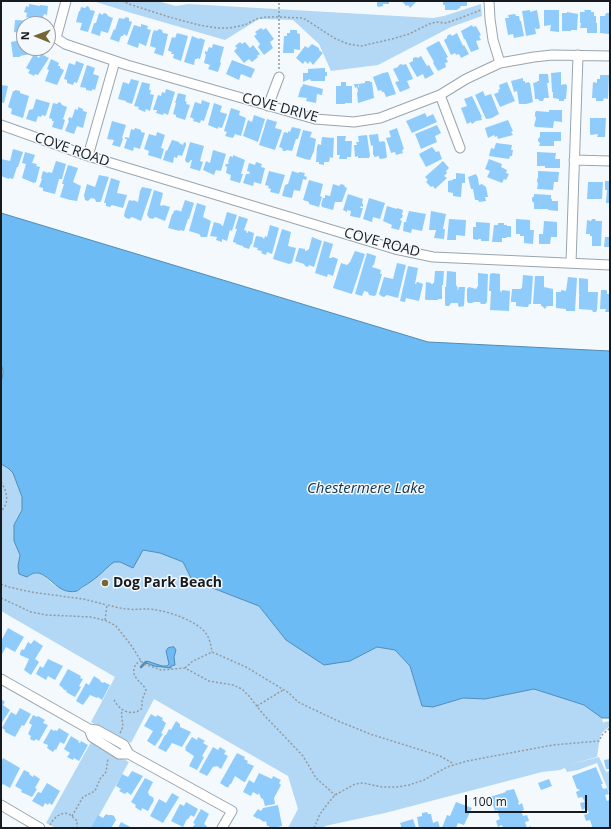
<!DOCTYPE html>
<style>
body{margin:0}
#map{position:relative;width:611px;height:829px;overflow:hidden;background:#f4f9fd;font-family:"Open Sans",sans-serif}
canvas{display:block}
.frame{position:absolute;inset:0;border:2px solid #171b1f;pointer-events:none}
.north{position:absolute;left:16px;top:16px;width:40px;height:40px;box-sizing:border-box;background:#f4f9fd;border:1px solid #9ca0a4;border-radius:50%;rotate:271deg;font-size:11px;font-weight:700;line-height:16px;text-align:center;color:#171b1f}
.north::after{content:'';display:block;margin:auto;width:14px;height:18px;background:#756633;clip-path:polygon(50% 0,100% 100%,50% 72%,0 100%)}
.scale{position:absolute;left:465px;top:795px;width:122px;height:18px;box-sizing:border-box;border:2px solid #171b1f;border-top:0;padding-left:5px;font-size:12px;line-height:14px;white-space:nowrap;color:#171b1f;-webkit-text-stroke:3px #f4f9fd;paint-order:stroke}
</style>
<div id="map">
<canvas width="611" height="829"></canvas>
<div class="frame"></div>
<div class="north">N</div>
<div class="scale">100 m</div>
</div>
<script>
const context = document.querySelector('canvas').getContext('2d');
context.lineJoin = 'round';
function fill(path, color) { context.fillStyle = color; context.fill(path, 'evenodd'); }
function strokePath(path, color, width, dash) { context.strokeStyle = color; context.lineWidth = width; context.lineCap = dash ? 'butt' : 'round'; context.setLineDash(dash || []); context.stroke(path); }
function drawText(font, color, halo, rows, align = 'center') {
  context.font = font + ' "Open Sans",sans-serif'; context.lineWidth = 3; context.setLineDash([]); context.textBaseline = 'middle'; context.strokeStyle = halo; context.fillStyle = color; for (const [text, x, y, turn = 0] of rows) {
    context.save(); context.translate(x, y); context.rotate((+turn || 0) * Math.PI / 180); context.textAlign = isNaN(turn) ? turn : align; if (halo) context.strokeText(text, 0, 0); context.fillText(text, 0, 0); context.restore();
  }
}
const green = new Path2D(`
 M93,1h64l19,5 12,-2 245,14 11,-2 37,-12 1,12 -31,11 -73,38 -47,6 -12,-27 -26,-24 -34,-1 -34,21 -97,-28z
 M1,464l7,4 5,5 9,24v13l-8,15v16l6,14 -2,11 13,7c15,-3 16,10 27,14 6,2 13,3 20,4l21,-16 7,-8 8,-5h6l8,4 15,-16 17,3 23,9 9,18 67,26 27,34 64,21 27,-14 18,3 15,16 12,40 11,1 30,-9 22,1 49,-10 50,16 18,13 1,5 1,-1 6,-1v5l-8,7 -2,4 -3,20 -29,8 31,-8 7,15 4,-1v24l-13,-32 -19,7 -11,2 -2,-4 -5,2 -18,2 -157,41 -60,13 -1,2h-36l10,-19 -10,-33 -134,-77 -23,44 -40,-21 24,-45 -114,-66z
 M91,742l38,20 -37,66h-36l-10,-5z`);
const water = new Path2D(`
 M1,213l427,129 182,9v367h-8l-18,-13 -50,-16 -49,10 -22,-1 -30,9 -11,-1 -12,-40 -15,-16 -18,-3 -27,14 -26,4 -38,-25 -27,-34 -67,-26 -9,-18 -23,-9 -17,-3 -10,18 -13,-6h-6c-6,4 -11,10 -17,15 -4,3 -8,6 -13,9 -2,1 -5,4 -7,5 -24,6 -31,-30 -50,-14l-8,-3 -1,-8 2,-11 -6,-14v-16l8,-15v-13l-9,-24 -5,-5 -7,-4v-83c2,-5 3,-11 0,-16z
 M174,647l2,3 -2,7 1,8 -4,1v2l-17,-2 -8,-3 1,-2 15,5h5l2,-2 -3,-13 2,-3z`);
const stream = new Path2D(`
 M141,667l5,-5`);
const building = new Path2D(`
 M377,1h12v3h-6v2l-4,1 -2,-1z
 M402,1h15l-7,7 -2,-3 -2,1z
 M443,1h24v5l-1,-1v1h-5l-2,3v-1l-2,2h-12v-5h-2z
 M29,4l11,2v-1l8,1 -1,9 -3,-1 -2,6 -2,-1v1l-14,-3 1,-4 -3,-1 2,-6 3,1z
 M87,6l2,1 1,3 5,1 -7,21 -8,-2 2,-7 -6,-1 3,-11h1l1,-4 4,1z
 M530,10v2l7,-2 3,17 -1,2h-2l-2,-1 1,6 -10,2 -4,-25z
 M544,10h15v22l-9,-1 1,-6 -7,1z
 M584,10h7v2h3v4h2v7h1v10h-10v-5h-7l1,-5h-1v-11h5z
 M567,12l11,2 -1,16h-6v1h-9v-18h5z
 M99,13l4,2v-1l1,-1 3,1 1,2 5,2 -5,15 -7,-2 -1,5 -9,-3 3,-10h2z
 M606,13h4v19h-1v2l-9,-1v-17h5z
 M515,14l1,2h3l1,5h1l3,15 -10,2 -1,-4 -5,1 -3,-17h4l-1,-3z
 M126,17l3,1v3l3,1 -5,14 -3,-2 -1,2h-2l-2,6 -9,-3 4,-10 1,1 4,-12 5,1z
 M15,20l17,1v3h-8v10l-10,-2z
 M141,24l7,2 -1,3 4,1 -5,16 -7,-3 -1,5 -11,-4 7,-19 7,2z
 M472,25l1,2 3,-1 5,9 -2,1 2,4 -5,1 3,8 -8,3 -6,-13h-1l-3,-8z
 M261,28l2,2 3,-2 8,11 -4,3 3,6 -9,7 -6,-8 2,-3 -6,-8 3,-2 -2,-2z
 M159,29l3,1 1,3 5,1 -5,22 -9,-3 2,-5 -6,-2 2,-11 2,-5 3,1z
 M290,30h7v3l3,1v16l-6,-1v4h-11l1,-17h3v-3h3z
 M177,33l11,3 -7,25 -8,-3 1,-4h-3l1,-2 -3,-1 -1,-1 4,-13 3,1z
 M457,33l6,13 1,-1 5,9 -8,4 -2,-4 -3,1 -1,-2 -4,2 -7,-15 3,-2v-2l3,-2 2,2z
 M192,36l7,3 1,-1 5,2 -5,19 -3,-1v1h-2l-1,6 -10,-3z
 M21,40h3v8h6l1,2h-2l1,4 -10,2v1h-7l-2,-15z
 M439,41l9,16 -2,1 2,4 -3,1 1,4 -8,4 -5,-8 1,-1 -8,-14z
 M240,42l2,2 3,-2 5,6 3,-3 7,9 -3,2 1,1 -6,5 -3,-3 -5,4 -10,-12 3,-3 -2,-2z
 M213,44l11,3 -4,15 1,1 -3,9 -10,-3 2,-4 -6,-2 2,-9h-1v-3l2,1 2,-5 3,1z
 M312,44l7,4v2l4,3 -10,12 -3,-4 -2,3 -3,-3 -2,3 -7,-6 9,-12 3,2z
 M34,54l5,4 2,-4 8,4 -11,17 -3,-1 -1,2 -6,-3 2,-3 -4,-2z
 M421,56l6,10 2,-1 5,9 -9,5 -2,-5 -6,3 -8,-14 4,-2v-3l3,-1 2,1z
 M51,59l8,4 -1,3h2v2l4,2 -7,15 -12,-4 4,-11 -2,-1z
 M232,60l23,9 -4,9 -10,-4 -2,6 -13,-6z
 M76,61l8,3 -7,19 -3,-1 -1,3 -6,-2v-3l-3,-1 5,-16 6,2z
 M401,64l2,1 3,-1 5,10 2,5 -6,2 3,7 -10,4 -5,-10 4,-1 -6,-12 5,-2 1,-2z
 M87,65l8,3 -2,6 6,2 -4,14 -3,-1v2l-6,-1v-2l-6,-1z
 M323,68h2v4h2v4h-2v5h-14l-1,-2 -7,3v-9h5v-4z
 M388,72l8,22 -10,3 -2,-5h-2l-1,-2 -3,1 -5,-14 10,-4z
 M561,72v13l5,-1 1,2 -1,13h-2v2h-5v-2l-6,-1v-6h-1l-1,-19z
 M539,74h9l1,9h-2l2,15h-5l-1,3h-3l-2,-2h-3l-1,-11 -1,-5 4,-1v-1h2z
 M600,75h9l-1,24 -4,-1 -1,3h-7v-3h-4l1,-16 4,1v-4h3z
 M523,78v3h2v2l4,-1v1h1l3,19 -7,2h-7l-2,-13 -3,1 -3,-11z
 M131,79l8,2 -7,23 -6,-2v-1l-8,-2 5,-17 6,2z
 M365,81h5v1h2l2,16 -16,5 -1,-10 1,-2 -1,-4 -2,1 -1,-4h4v3h1l-1,-3 7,-1z
 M142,82l8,2 -1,6h2l-1,4 4,1 -4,16 -4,-2 -1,3 -7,-3 1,-2 -5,-1z
 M341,82h5v4h6v17h-7v1h-9v-18h5z
 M507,82l8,19 -15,6 -6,-13 5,-2 -1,-2 2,-1 -1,-4z
 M303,84l20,5 -1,6 -5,-1 -1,9 -10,-2 1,-3 -9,-1 3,-10h1z
 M1,85l7,1 -4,17 -3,-1z
 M166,89l9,3 -7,23 -4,-2 -1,2 -7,-2 1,-3h-4l5,-15 3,1 1,-4 3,1z
 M15,90l5,1v2l9,3 -6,22 -12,-4 1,-5 -4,-2 5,-16h2z
 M483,91l2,5 6,-2 8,20 -7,4 -6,1 -11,-24z
 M178,93l8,2 -1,6 2,1 -1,2 4,1 -5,15 -9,-3v-2l-3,-1 3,-11h-1z
 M472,96l10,21h-1l1,3 -6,1 -4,3 -1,-2 -4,2 -6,-16 6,-2 -3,-7z
 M36,99l14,4 -4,12 -1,1 -3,-1 -1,2 -3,-1 -2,6 -10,-3 3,-9 4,-1z
 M202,100l8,3 -6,18 -3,-1 -1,3 -7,-2 1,-2 -4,-2 5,-15 6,2z
 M59,102l2,1 1,2 5,2 -4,12 2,1 -3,10 -10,-3 2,-6h-2v-2l-3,-1 4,-15 4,1z
 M214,103l8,3 -2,6 7,2 -5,14 -4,-1v2l-10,-4z
 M78,107l5,2v2l4,1 -4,16 -6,-2 -3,8 -9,-3 4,-10 -1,-1 1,-3 3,1 3,-9 3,1z
 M231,108l9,3 -1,4 7,3 -5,18 -6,-2 -2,4 -8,-2 2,-4 -3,-1z
 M549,110h13v12l-8,-1 -1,7 -17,-1 -2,-1 2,-8 -1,-2v-3l1,-2 13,1z
 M425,113l2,4 6,-3 4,8 -25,11 -6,-12z
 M254,115l11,4 -7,23 -15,-6 5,-16 4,2z
 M590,118h16l-1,19h-8l1,-3 -7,1 -1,-1z
 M267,119l10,3 -2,6 7,2 -7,20 -16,-5z
 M508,120l5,11 -2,1 2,3 -15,4 -1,-3 -2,1 -1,-2 -6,3 -3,-10z
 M112,121l14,4 -4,13 1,1 -3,8 -8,-2 2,-5 -7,-1z
 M437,125l4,8 -6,3 2,6 -16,7 -6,-15z
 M292,127l9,2 -3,10h-2l-4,12 -5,-1 -2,1h-2l-1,-3 -3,-1 5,-15 4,1v-2l2,1z
 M135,128l6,2v2l4,1 -5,16 -6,-2 -1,4 -9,-3 3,-9h-2v-2l4,1 2,-9 3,1z
 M397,128l7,21 -2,1 1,3 -7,2 -1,-3 -4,1 -5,-15 5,-1 -2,-6z
 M303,130l9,2 -2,5 6,2 -2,12 -4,9 -5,-1 -9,-3z
 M157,132l8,3 -4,13 3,1 -3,10 -13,-4 1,-4 -5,-2 5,-15 7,2z
 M540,132h21v9h-7v5h-15l1,-3 -2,-2v-2l2,-2z
 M378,134l1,7 1,1 3,-1 2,1 2,15 -1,1 -5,1 -2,-1v-2l-5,1v-2h-1v-10l-2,1 -2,-11z
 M367,135l3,21 -1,2h-11v-2l-3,1 -1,-12h3l-1,-3h3l-1,-6z
 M337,136h9l-1,5h7l-1,16h-4v2h-8l1,-4h-3z
 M322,137l12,1 -1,20 -3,-1 -1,5h-5v3l-5,-1v-2h-3l1,-15 1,-3 3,1z
 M172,140l7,2v1l4,2 1,-3 2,1v2l-4,11 -4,-1 -1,3 -3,-1 -1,6 -10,-3 3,-10 1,1z
 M190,142l14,4 -4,15 3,1 -3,9 -10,-3 2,-8h-1l-3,3 -2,-1 -1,-2z
 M496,143l16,2 -1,5h2l-1,6h-2l-1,3 -20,-3 2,-8 3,1z
 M432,147l4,5 3,-1 3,8 -16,8 -7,-13z
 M13,149l10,3 -5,15h-1l-4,12 -4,-1v1l-8,-3v-17l9,2z
 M213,150l10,3 3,1 -5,17 -5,-1 -2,5 -11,-5 3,-9 4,2z
 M25,152l10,3 -3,8 5,1 -1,2 4,1 -4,15 -2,1 -12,-5 4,-14 -4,-1z
 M537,152l19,1 -1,6h5v9h-15v-2h-8z
 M233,155l12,5 -4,14h2l-3,9 -10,-3 1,-5 -5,-2 1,-6 -2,-1 1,-2h2l1,-2h-1l2,-6 3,1z
 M489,159l13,5 -1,3 6,3 -1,3 3,1 -3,6 -2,-1 -2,4 -15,-6 3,-6 -5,-2z
 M56,161l10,3 -4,15h-3l-4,15 -12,-3v-3l-4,-1 3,-8 -1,-1 2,-7 5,2v-1l4,1z
 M443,161l6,7 -3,3 1,2 -3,3 3,2 -12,11 -2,-3 -2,1 -5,-5 2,-2 -3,-3z
 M256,162l6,2 -1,3 4,1 -4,16 -7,-2 -1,4 -10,-3 3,-9h3l1,-2 -3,-1 2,-8 6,2z
 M68,165l10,3 -5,14 8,4 -4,15 -6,-1h-1l-10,-3 4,-13h-2z
 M269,171l16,4 -6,19 -9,-2 1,-3 -3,-1 1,-2 -4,-1z
 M292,171l6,2 2,-1 5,1 -1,3 3,1 -1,3 -3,-1 -3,12 -6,-1 -2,8 -10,-2 3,-11h1l1,-1h1z
 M538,171l21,1 -1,10h-4l-1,8 -16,-1 1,-6 -1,-1v-3l1,-1z
 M456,173l9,1v9h-3l-1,14 -8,-1v-3l-5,-1v-11l5,-1v-1h3z
 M476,174l2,4 1,7 3,-1 4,3 2,10h-3l1,4 -7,1 -1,-2h-3l-2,-11h-2l-3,-12z
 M99,175l10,2 -8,24 -1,1h-4l-1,-3 -4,-1 -3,3 -3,-1 -1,-5 3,-11 8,3z
 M111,178l9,3 -3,12 10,2 -4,13 -11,-3 -2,2 -4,-1v-3h-2z
 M309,180l14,4 -3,12 2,1 -3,10 -10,-3v-2l-6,-2z
 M605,181h5v22h-4l1,-13h-2z
 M588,182h15l-1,17h-15z
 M333,184l6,2 2,-2 3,1 1,2 2,1 -5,14h-7l-2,8 -11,-3v-1l-1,-1 2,-7h2v-3l5,1z
 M142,187l10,2 -11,32 -9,-4 -3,2 -3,-1 -2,-2 1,-5 4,-11 4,1v-1l5,2 2,-11z
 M154,190l9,3 -3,12 2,1 1,-1 7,2 -5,14 -10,-4 -2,2 -4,-1 -1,-2 -1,-1z
 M348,194l15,5 -1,4 1,1v3l-2,-1 -1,2h3l-3,10 -10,-2 1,-5 -4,-1v2l-4,-2z
 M534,194l17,1v4h1v2h6v10l-10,-1v-1h-14v-6l-2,-2v-3l2,-2z
 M369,198l16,5 -5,16 -7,-2 -1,5 -9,-3z
 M185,200l9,3 -5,16h-1l-4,12 -4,-1v1l-12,-3 4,-14h1l1,-4 1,1 1,-1 4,1 1,1z
 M197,203l9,3 -3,11 8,4 -4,16h-6l-2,-3 -10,-3z
 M387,206l10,3v-1l6,2 -1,5h1l-1,3h-1l-1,2 2,1 -3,9 -8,-2 1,-3 -9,-4z
 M409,211l17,3 -4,17 -10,-2 -1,4 -8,-2 1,-9h3l-1,-1z
 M431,211l15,3 -3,15h2l-1,10 -10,-1 2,-8h-7z
 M227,212l10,3 -5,16 -2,-1 -3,11 -5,-2v3l-6,-2 1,-3 -7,-1 4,-14 7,2v1l2,1z
 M239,216l9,3 -4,11 3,1 -1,1 2,1v-2l6,2 -2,11h-1l-2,5 -6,-2v-1l-7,-2v-1l-3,-1v-1l4,-12h-2z
 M449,219l17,1 -1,16 -9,-1v5h-9z
 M516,219l14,1v10h4l-1,14 -9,-1v-7h-4v-2h-4z
 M592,219h3l1,2h6l-1,25h-9v-10h-2v-2h-4l1,-14 4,1z
 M544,221l13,1v15h-6l-1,7h-11v-10h4z
 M476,222l14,1 -1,18h-8v-2h-3v1l-5,-1v-12h3z
 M498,223h6v2h3v1h4v11h-4l-1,1h-4v4h-10l2,-17h4z
 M270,225l9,3 -7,26 -5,-2 -1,3 -5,-2 1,-2 -5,-1 1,-2 -5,-1 3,-11 6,1 2,2 1,-3 2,1z
 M282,229l9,3 -3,14 8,2 -4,15 -3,1 -16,-5z
 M312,237l10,4 -8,26 -5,-2 -1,2 -3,-1 -1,-2 -9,-3 4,-13 6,1v2h1l3,-2z
 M605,237h5v10h-6z
 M324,241l9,3 -4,14h2l2,-1 5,2 -5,17 -5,-2 -1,3 -12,-4z
 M355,251l10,3 -13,40 -19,-6 8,-25 6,2 3,-3z
 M367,253l9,3 -2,9h-1l-1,2 9,3 -1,4h2l-6,21 -2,1 -5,-1 -1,-3 -4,-1 -2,5 -7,-2z
 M397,263l9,2 -8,33 -11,-3 -3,2 -3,-1 -2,-2 5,-17 9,2z
 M408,266l10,2 -3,16h1l1,-2h1l5,2 -4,17 -13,-3 -1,4 -5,-1z
 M435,271h9l-1,14h-1v14h-4v1h-12l-1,-1 1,-17 5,1v1h2v-1h1z
 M447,271l9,1v13l2,3 -1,2h1l1,-3h6l-1,19 -5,1 -1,-2v-2h-7l-2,3h-3l-1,-1v-18h1z
 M478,273l10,1 -1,28 -2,2h-4l-1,-2h-6l-2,1h-4l-1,-2v-12l2,-2 7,2 2,-3z
 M493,273l7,1v17l2,1v-2l8,1 -1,20 -19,-1 1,-19h-2l1,-17z
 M523,275l10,1 -2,28h-2l-1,3h-3l-9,-1v-4h-5v-2l1,-11h9v-1h1z
 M535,276h9v11l9,2v17h-6l-2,3 -3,-3h-1v-2h-8z
 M568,277l9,1 -2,33h-9v-2l-10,-1v-16h5v-2l5,1z
 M579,278l9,1v13h10l-1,18 -1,2h-3l-1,-2 -13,-1v-13l1,-1h-1z
 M601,290h5l1,1v3h3v18h-5l1,-3h-6z
 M8,628l16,9 -9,15 -9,-5 -4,7h-1v-13z
 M34,640l9,6 -8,13 4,3 -8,13 -7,-5 5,-11 -9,-4v-2l2,-4 2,1 4,-8 3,2z
 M48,659l15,7 -8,14 -7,-4 -2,4 -10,-6 4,-8 3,2z
 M68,669l13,7 -1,2 3,1 -4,7 2,1 -6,10 -9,-5 1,-1 -4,-2v-1l-4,-3z
 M94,676l6,4v1l3,2 1,-1 6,3 -8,15 -4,-3 -1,1 -7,-3 -7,10 -7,-4 10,-18 3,2z
 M1,699l4,3 -2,3 7,5 -9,14z
 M20,708l11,6 -7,12 -2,-1 -7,12 -10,-5v-2l-3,-2 9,-16 5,3z
 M151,714l5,3 1,-2 6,3 -1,2 4,3 -3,7 -2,3 2,1 -8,12 -8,-5 6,-10 -9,-5z
 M33,715l4,2 1,-1 7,4 -2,3 5,2 -9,16 -3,-2 -2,2 -4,-2 1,-3 -3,-2 4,-9 -3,-2z
 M176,721l4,3v3l11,5 -9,15 -10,-4 -6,9 -8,-4 7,-13h1l3,-6 2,1z
 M59,728l10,6 -5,10 -4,-2 -4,8 -1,-1 -2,3 -6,-4 1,-3 -5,-2 8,-14 3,2 1,-1 2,1z
 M71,736l8,5 -1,1 2,1 1,-2 7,4 -9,16 -5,-3 -1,2 -6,-3 3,-4 -6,-4z
 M192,737l5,3 1,-3 7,4 -2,2 5,3 -6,10 2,1 -7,13 -8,-4 5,-10 -9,-6 1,-2h-1z
 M213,747l5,3 2,-3 6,4 -2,3 4,2 -7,13 -4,-3 -4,1 -6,9 -8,-4z
 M237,753l8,4 -1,2 4,2 -1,2 7,3 -9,16h-1l-9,-6 -4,8h-1l-2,4 -1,-1h-1l-6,-4z
 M3,758l17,10 -10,20 -7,-4 -2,2v-24z
 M610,759v10h-4l-2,-9z
 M596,767l7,17h-2l2,5 4,-1 2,6 -4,1 2,6 3,-1v28h-18v-2l-2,-6 -4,1 -2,-6 5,-2 -3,-5 -4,2 -2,-7 5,-1 -3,-5 -4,1 -2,-6 4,-2 -2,-1h-1l-5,-13z
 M24,770l6,3 -1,1 4,3 1,-2 6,4 -5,9 2,1 -5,8 -11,-5 1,-2 -7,-4z
 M132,771l11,5 -12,19 -4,-3 -2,2 -6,-3 2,-2 -5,-3 6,-12 6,3z
 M259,773l13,6 1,-3 8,4 -2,3 2,2 -7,13 1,6 -10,2 -2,-7 -2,-1 -2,-5 -1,2 -5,-3 -2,4 -8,-4 6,-12 5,3z
 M145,778l8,4 -5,10 1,3 5,3 -1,1 1,1 -6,11 -6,-3 -1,3 -6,-4 1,-2 -5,-3z
 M549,779l3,7 -11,4 -3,-7z
 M47,783l13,8 -8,14 -3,-2 -1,2 -3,-2 -2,4 -11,-6 6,-9 3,1z
 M514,789l5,13 -1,1 1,2 3,-2 2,7 -3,1 2,5 4,-1 2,6 -4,1 2,6 4,-2v2h-28l-1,-3 -4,2 -2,-6 4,-2 -2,-5 1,-1 -2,-3 -2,1 -5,-14 16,-5 -1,-1z
 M172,793l7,4 -16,26 -13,-7 9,-17 7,4z
 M186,802l12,7 -4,8 -3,-2 -3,4h-1l-4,8 -12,-6 9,-17 4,2z
 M456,802l16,6 -8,17 -6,-2 -2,5h-14l5,-13 3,1z
 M278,805l4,20v1l-4,1v1h-9v-2h-2l-1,-5 -2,1 -6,-4v1l-5,-3 5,-7 3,2 2,-3z
 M201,809l8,5 -5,10 3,2 -1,1 2,1h-16l3,-4 -2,-1z
 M427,812l1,2h3l2,9 5,-2 2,7h-21l-2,-11 5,-1v-3z
 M106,814l2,1h4l2,1 2,4 -5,8h-20l7,-13 5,3z
 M413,819l3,9h-14l-2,-5z
 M121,822l11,6h-14z`);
const path = new Path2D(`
 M122,1l10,4 37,12 30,8 18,3h12l16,-3 11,-6 10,-2h13l24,1 5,3 26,17 14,6 13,2 31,-7 17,-5 20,-10 7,-2 10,1 9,-3 26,-10
 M279,69v-68
 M1,482c6,9 9,21 0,29
 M1,584l2,1 6,2 22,5 52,7 24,6
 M1,598l30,14 15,3 46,2 15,4 9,5 15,19 10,16 3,3 17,6 24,-2 24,13 24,4 9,4 7,7 14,18 40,42 13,22 19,17
 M105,620l2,-15c7,1 14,4 21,4 6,1 12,0 18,0 17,0 52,11 61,26 3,5 4,11 5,17
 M185,668l8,-7 19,-9 34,15 43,26 9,9 40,19 32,13 70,22 14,8
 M114,700c2,3 5,8 9,10 6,4 15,3 19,-2v-8l4,-10c-4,-8 -14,-12 -12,-21 1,-5 3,-6 7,-8
 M257,706l26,-16
 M120,733c6,-10 0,-13 2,-23
 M72,816l11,-19 12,-6 5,-12 6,-7 2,-14
 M50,825c3,-7 12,-14 19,-11 3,2 6,5 8,7v7
 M314,828l6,-14 9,-12 6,-7 20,-11 8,-1 19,4h15l12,-2 15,-5 23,-13 20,-6 86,-16 46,-4 3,-6 8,-7`);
const street = new Path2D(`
 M66,1l-10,37 9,6 62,21 188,54 39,3 26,-4 60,-23 26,-16 34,-16 34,-6 18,-2 58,1
 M489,1l1,18 3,21 7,23
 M440,95l20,53
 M268,106l11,-29
 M1,125l87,31 307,93 38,8 177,8
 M88,156l27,-95
 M574,160l36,1
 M571,263l7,-208
 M1,679l88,50 8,1 20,11 7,4 5,9
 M89,729l3,8 27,17h10l103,57 -10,17
 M1,805l39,23`);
const markers = [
 [105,583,4,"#756633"]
];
const streetNames = [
 ["COVE DRIVE",280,108,15],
 ["COVE ROAD",72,150,19],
 ["COVE ROAD",382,243,15]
];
const poiNames = [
 ["Dog Park Beach",113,583]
];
const waterNames = [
 ["Chestermere Lake",366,489]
];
fill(green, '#b3d8f5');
fill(water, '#6cbbf5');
strokePath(water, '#528bb5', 1);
strokePath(stream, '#528bb5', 2.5);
fill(building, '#8fccfb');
strokePath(street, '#99a5ae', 11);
strokePath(path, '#95999d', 1.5, [2, 2]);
strokePath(street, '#fff', 9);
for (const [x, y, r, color] of markers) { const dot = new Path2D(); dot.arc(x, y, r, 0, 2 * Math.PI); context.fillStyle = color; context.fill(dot); strokePath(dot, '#f4f9fd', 1.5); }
drawText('14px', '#171b1f', '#f4f9fd', streetNames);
drawText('bold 14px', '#171b1f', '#f4f9fd', poiNames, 'left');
drawText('italic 15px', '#10324a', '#f4f9fd', waterNames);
</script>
